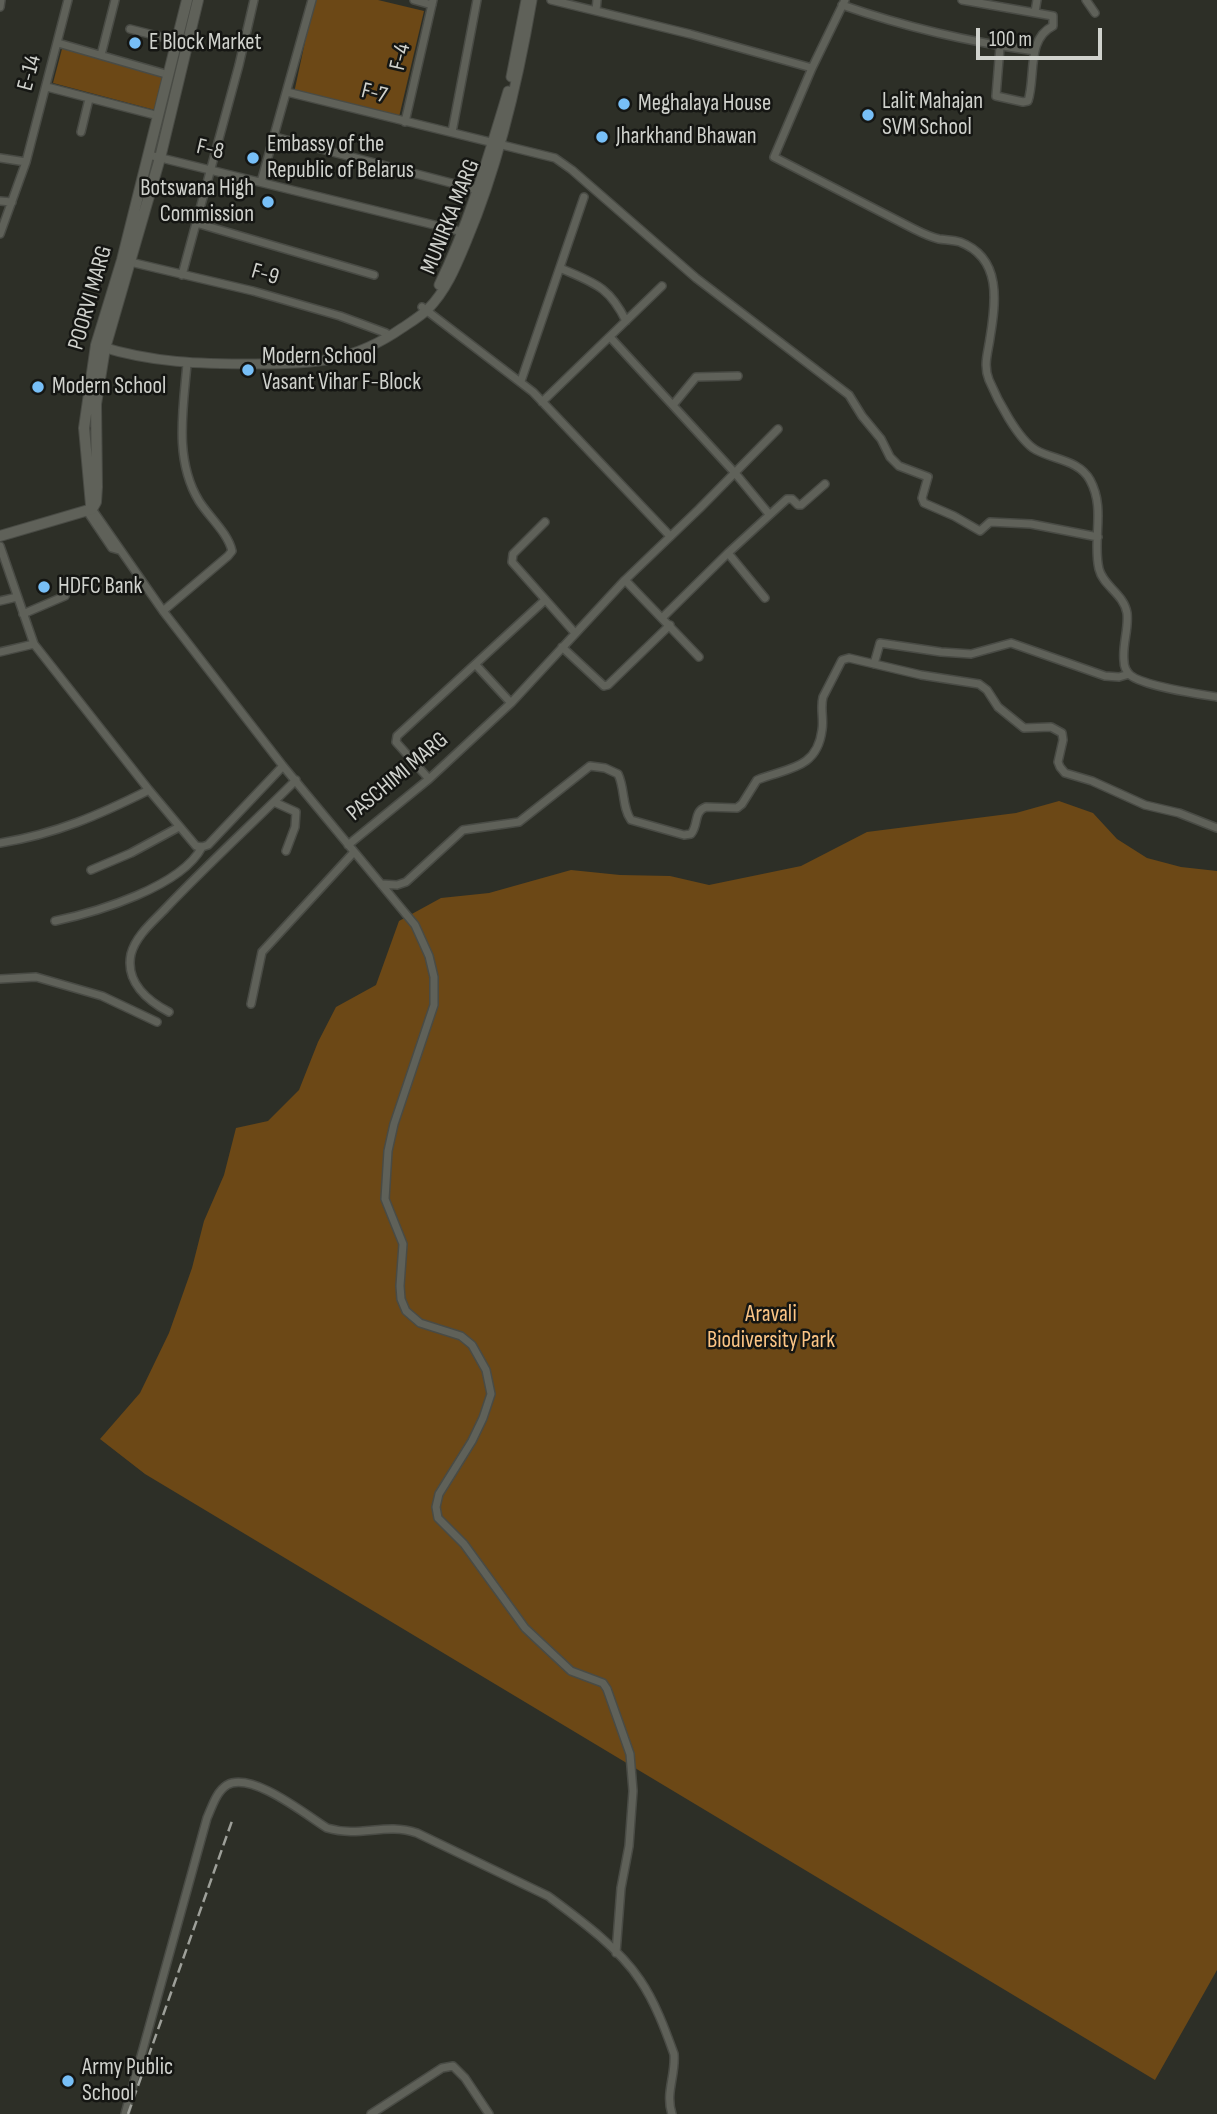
<!DOCTYPE html>
<style>
body{margin:0}
#map{position:relative;width:1217px;height:2114px;overflow:hidden;background:#2d2f27;font-family:"Sofia Sans Condensed",sans-serif}
canvas{display:block}
.scale{position:absolute;left:976px;top:28px;width:126px;height:32px;box-sizing:border-box;border:4px solid #d0d2cd;border-top:0;padding-left:9px;font-size:21px;line-height:24px;white-space:nowrap;color:#d0d2cd;-webkit-text-stroke:5px #151613;paint-order:stroke}
</style>
<div id="map">
<canvas width="1217" height="2114"></canvas>
<div class="scale">100 m</div>
</div>
<script>
const context = document.querySelector('canvas').getContext('2d');
context.lineJoin = 'round';
function fill(path, color) { context.fillStyle = color; context.fill(path, 'evenodd'); }
function strokePath(path, color, width, dash) { context.strokeStyle = color; context.lineWidth = width; context.lineCap = dash ? 'butt' : 'round'; context.setLineDash(dash || []); context.stroke(path); }
function drawText(font, color, halo, rows, align = 'center') {
  context.font = font + ' "Sofia Sans Condensed",sans-serif'; context.lineWidth = 5; context.setLineDash([]); context.textBaseline = 'middle'; context.strokeStyle = halo; context.fillStyle = color; for (const [text, x, y, turn = 0] of rows) {
    context.save(); context.translate(x, y); context.rotate((+turn || 0) * Math.PI / 180); context.textAlign = isNaN(turn) ? turn : align; if (halo) context.strokeText(text, 0, 0); context.fillText(text, 0, 0); context.restore();
  }
}
const green = new Path2D(`
 M314,0h64l46,11 -25,106 -105,-24z
 M63,45l101,31 -9,34 -102,-27z
 M1059,801l34,12 24,26 30,19 34,9 36,4v1099l-62,110 -1010,-606 -45,-35 40,-46 29,-60 23,-65 12,-47 20,-46 12,-47 32,-7 31,-31 19,-48 18,-35 40,-22 23,-64 42,-23 48,-5 82,-23 49,5 50,1 39,9 92,-19 66,-34 149,-19z`);
const minor = new Path2D(`
 M414,0l18,5
 M551,0l139,34 122,34
 M845,0l-33,68 -38,89 140,72c8,4 16,8 25,10 7,1 14,1 21,3 42,16 36,60 30,96 -2,15 -7,27 -1,42 8,19 29,60 47,70 18,10 43,10 54,30 16,29 2,59 9,89 4,17 25,25 28,44 2,16 -5,32 -3,48 0,5 2,10 6,14 13,11 68,19 87,22
 M962,0l91,16v10c-27,13 -17,51 -25,75l-5,1 -27,-6 4,-49
 M1086,0l9,13
 M842,5c63,22 127,37 193,46
 M0,7l1,-7
 M596,11l1,-11
 M1035,12l2,-12
 M130,29l47,12
 M58,43l111,32
 M101,55l14,-55
 M47,87l112,29
 M287,92l268,66 17,12 124,108 153,117 13,21 19,23 9,18 9,9 29,11 -6,21 2,5 30,13 26,15 10,-9 41,2 67,13
 M405,122l28,-122
 M81,132l8,-33
 M452,132l25,-132
 M275,137l203,53
 M149,155l314,77
 M0,158l26,4
 M261,182l51,-182
 M0,201l12,1
 M196,223l178,52
 M0,234l26,-72 42,-162
 M126,261l127,30 87,25 46,17
 M560,268c34,15 49,18 66,53
 M182,275l57,-210 15,-65
 M422,307l111,85 137,144
 M610,337l125,136 34,41
 M521,381l63,-184
 M542,402l120,-116
 M673,405l23,-28 42,-1
 M92,509l71,102 120,155 132,159 14,31 5,21v28l-40,119 -6,27 -3,48 18,45 -3,42 1,13 5,12 14,12 41,13 11,9 14,25 5,24 -8,24 -11,23 -33,53 -3,13 2,11 26,26 61,84 46,43 32,12 4,6 23,65 3,37 -4,55 -8,42 -5,65
 M87,511l25,37 7,2
 M545,522l-32,32 -1,8 63,71
 M0,546l34,98 115,146 47,56 6,1 6,-2 75,-79
 M728,553l37,45
 M625,580l74,77
 M0,601l17,-4
 M163,611l65,-55 4,-5c-4,-18 -23,-34 -33,-50 -25,-41 -16,-91 -12,-137
 M23,614l42,-18
 M663,617l65,-64 59,-54h5l6,6h3l24,-21
 M562,647l42,39 4,-1 62,-60
 M0,652l34,-8
 M874,664l6,-21 61,9 30,2 40,-11 94,33 14,1 10,-3
 M476,665l35,38
 M429,779l-33,-37 1,-6 148,-136
 M274,802l22,10 -1,15 -9,24
 M0,843c56,-9 99,-28 149,-53
 M348,845l81,-66 82,-76 114,-123 74,-71 79,-80
 M91,870l40,-17 48,-26
 M381,884l16,1 9,-3 57,-52 56,-8 71,-56 15,2 13,6c7,14 4,34 13,46l53,15 7,-1c8,-10 2,-22 15,-27l31,1 5,-4 15,-24c29,-12 60,-10 65,-50 2,-11 -2,-22 1,-33l19,-37 7,-2 72,17 58,9 8,6 11,17 26,21 27,-1 11,6 1,7 -5,22 2,5 5,6 27,8 53,24 34,8 38,15
 M55,921c42,-9 126,-34 147,-74
 M0,979l36,-2 66,19 55,26
 M251,1004l11,-52 92,-100
 M169,1012c-21,-11 -44,-30 -38,-58 5,-19 23,-33 35,-46 42,-44 87,-85 130,-128
 M125,2114l82,-296c5,-11 9,-26 20,-33 25,-14 79,30 100,43 34,10 58,-6 90,5l131,63c31,23 71,52 92,84 15,22 25,49 34,74 2,21 -9,39 -2,60
 M371,2114l71,-46 11,-2 12,12 24,36`);
const tertiary = new Path2D(`
 M511,77l15,-77
 M439,285c30,-62 49,-128 69,-194
 M99,346c54,17 101,18 157,18 58,0 97,-2 146,-36 9,-6 19,-12 26,-19 19,-19 29,-45 39,-69 32,-76 51,-158 65,-240`);
const secondary = new Path2D(`
 M91,505l-7,-77 12,-83 26,-85 65,-260
 M92,509l4,-7 1,-15 -1,-83 9,-56 55,-190 38,-158
 M0,536l92,-27`);
const rail = new Path2D(`
 M128,2114l104,-293`);
const markers = [
 [135,43,7,"#77bff7"],
 [624,104,7,"#77bff7"],
 [868,115,7,"#77bff7"],
 [602,137,7,"#77bff7"],
 [253,158,7,"#77bff7"],
 [268,202,7,"#77bff7"],
 [248,370,7,"#77bff7"],
 [38,387,7,"#77bff7"],
 [44,587,7,"#77bff7"],
 [68,2081,7,"#77bff7"]
];
const poiNames = [
 ["E Block Market",149,43],
 ["Lalit Mahajan",882,102],
 ["SVM School",882,128],
 ["Meghalaya House",638,104],
 ["Jharkhand Bhawan",616,137],
 ["Embassy of the",267,145],
 ["Republic of Belarus",267,171],
 ["Botswana High",254,189,"right"],
 ["Commission",254,215,"right"],
 ["Modern School",262,357],
 ["Vasant Vihar F-Block",262,383],
 ["Modern School",52,387],
 ["HDFC Bank",58,587],
 ["Army Public",82,2068],
 ["School",82,2094]
];
const streetNames = [
 ["F-4",401,57,-77],
 ["E-14",30,73,-75],
 ["F-7",374,94,14],
 ["F-8",210,150,13],
 ["MUNIRKA MARG",451,217,-68],
 ["F-9",265,275,16],
 ["POORVI MARG",91,298,-74],
 ["PASCHIMI MARG",398,777,-40]
];
const parkNames = [
 ["Aravali",771,1315],
 ["Biodiversity Park",771,1341]
];
fill(green, '#6c4816');
strokePath(minor, '#494b45', 10);
strokePath(tertiary, '#494b45', 11);
strokePath(secondary, '#494b45', 12);
strokePath(minor, '#5f6159', 7);
strokePath(tertiary, '#5f6159', 9);
strokePath(secondary, '#5f6159', 10);
strokePath(rail, '#9ea09a', 2.5, [10, 5]);
for (const [x, y, r, color] of markers) { const dot = new Path2D(); dot.arc(x, y, r, 0, 2 * Math.PI); context.fillStyle = color; context.fill(dot); strokePath(dot, '#151613', 2.5); }
drawText('23px', '#d0d2cd', '#151613', poiNames, 'left');
drawText('23px', '#d0d2cd', '#151613', streetNames);
drawText('23px', '#fcc585', '#151613', parkNames);
</script>
